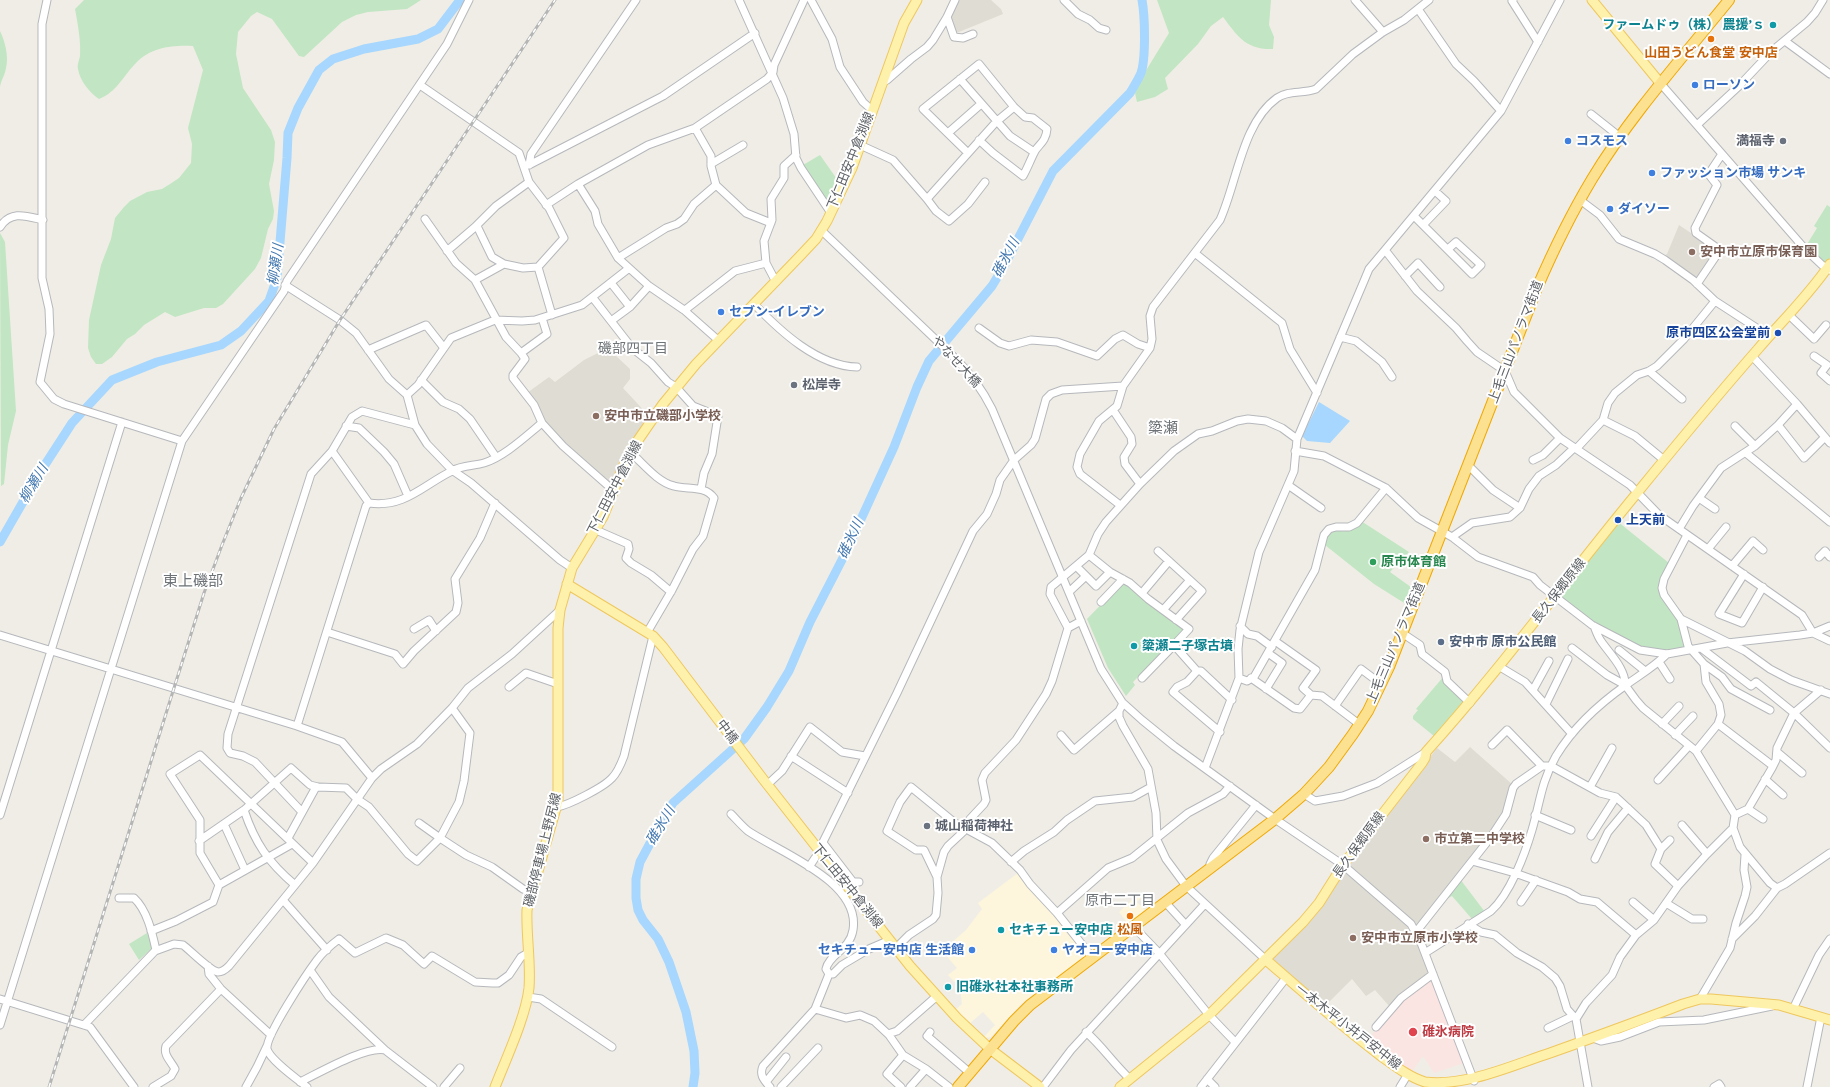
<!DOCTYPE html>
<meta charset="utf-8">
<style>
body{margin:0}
canvas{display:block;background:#efede5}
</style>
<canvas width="1830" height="1087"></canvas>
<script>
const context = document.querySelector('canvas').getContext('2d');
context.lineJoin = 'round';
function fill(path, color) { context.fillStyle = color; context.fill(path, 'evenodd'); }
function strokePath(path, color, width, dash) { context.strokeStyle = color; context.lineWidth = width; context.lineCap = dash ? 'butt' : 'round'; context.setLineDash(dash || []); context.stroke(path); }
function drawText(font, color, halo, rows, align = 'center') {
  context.font = font + ' Karla,"Noto Sans JP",sans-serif'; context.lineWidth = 4; context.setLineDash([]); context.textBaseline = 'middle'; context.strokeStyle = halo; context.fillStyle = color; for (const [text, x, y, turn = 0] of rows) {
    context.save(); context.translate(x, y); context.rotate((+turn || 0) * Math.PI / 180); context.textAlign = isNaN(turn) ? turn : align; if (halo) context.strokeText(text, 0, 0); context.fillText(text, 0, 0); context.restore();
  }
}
const commercial = new Path2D(`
 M1018,873l69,82 -65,48 -31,34 -8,1 12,-13 -12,-13 -14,12 -14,-14 7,-6 -2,-16 -12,-13 9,-7 -15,-17 24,-21 16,-21 -4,-6z
 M1137,895l4,3 -4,4 9,9 -18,13 -9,-12z`);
const education = new Path2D(`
 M956,0h35l10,9 2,5 -49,20 -4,-18z
 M1679,225l39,26 -21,29 -34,-24 4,-2z
 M612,346l3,9 15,14v10l-7,9 27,29 -38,68 -48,-40 -20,-25 -8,-17 -9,-10 22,-16 6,5 29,-22z
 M1470,747l43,38 -11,31 -84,110 -68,-61v-4l87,-113 18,14z
 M1341,874h6l63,52 20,48 -40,33 -15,-17 -9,6 -14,-17 -25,25 -4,1 -54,-46z`);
const medical = new Path2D(`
 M1432,977l32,86 -30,10 -11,-17 -12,17 -45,-31 29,-36z`);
const green = new Path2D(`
 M84,0h337l-14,9 -39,3 -12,3 -14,7 -38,35 -5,-1 -27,-37 -15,-7 -6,4 -13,16 -2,22 7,34 28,42 4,12 -1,18 -5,24 5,27 -1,8 -5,10 -7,29 -6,11 -32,35 -7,4h-12l-29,9 -10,-5 -21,13 -9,9 -8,5 -15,18 -10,7h-6l-5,-7 -3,-9 1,-28 12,-55 10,-26 4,-21 9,-11 6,-6 17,-9 15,-3 8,-5 9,-6 12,-15 1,-19 -4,-16 15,-58 -10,-24c-20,-1 -42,1 -57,17 -13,13 -19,29 -37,36 -9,-6 -19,-18 -21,-30 -1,-4 1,-8 2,-13 1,-15 -2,-31 -5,-47z
 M1157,0h114l-2,25 5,12 -1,12c-28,1 -36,-14 -50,-32l-12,9 -13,18 -33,34 3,11 -13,8 -18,5 -2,-9 7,-16 27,-44z
 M0,31c5,10 9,26 6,37 -1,7 -5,12 -6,19z
 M820,155l19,27 -10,23 -26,-40z
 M1827,205l3,2v51l-3,4h-4l-17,-16 11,-18 -3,-2z
 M0,233l5,9 11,169 -8,34 -4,39 -3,2z
 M1361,521l48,31 -19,20 25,18 -6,16 -35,-22 -49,-39c5,-23 14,-10 26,-15 4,-2 7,-6 10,-9z
 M1617,521l52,42 -8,16 17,42 7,25 -1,3 -18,2 -19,-1 -61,-31 -29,-23z
 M1123,582l62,47 -44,48 -2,-1 -6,6 2,3 -9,11 -18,-28 -21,-49z
 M1444,676l21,26 -31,34 -21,-17v-3l5,-6 -2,-1z
 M1460,879l25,33 -13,7 -20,-23 -9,5z
 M147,933l5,12 -1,4 -12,11 -10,-16z`);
const water = new Path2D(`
 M1319,402l31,19 -20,22 -23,-2 -5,-5z`);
const river = new Path2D(`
 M0,542l39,-68 33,-51 40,-43 45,-18 64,-17 20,-14 28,-30 8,-23 10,-120 1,-25 10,-25 21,-38 14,-11 31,-10 54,-10 20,-10 22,-29
 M693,1087l2,-14 -1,-22 -8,-39 -17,-50 -11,-23 -15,-19 -5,-10 -2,-12v-19l4,-17 22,-41 11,-18 71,-64 23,-32 22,-36 21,-49 36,-70 48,-105 23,-60 12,-26 63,-75 12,-20 49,-95 77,-78c4,-7 8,-13 11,-20 5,-15 4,-57 1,-73`);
const minor = new Path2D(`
 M47,0l-5,24v254l7,31 1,25 -10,48 14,17 10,5 118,37
 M739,0l44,98 11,36 2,24 5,10 30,45
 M811,0l21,39 8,28 23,35 9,8
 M1064,0l14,14 12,6 9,8 7,2
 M1355,0l28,32
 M1513,0l-1,1 26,41
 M1418,9l38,55 18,17 27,30
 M947,17l7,20 9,1 10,-4
 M1785,41l45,33
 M960,79l50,57 24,16
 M883,82l4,-2 24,-21 16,-12 6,-7 14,-23 8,-17
 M1661,84l144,165 17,16 8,5
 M420,85l99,68 10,29 20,26 15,30 -26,29 -15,1 -19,-4 -29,16
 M1591,114l29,23
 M1697,125l41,-38 34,-36 35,-29 8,-9 8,-13
 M948,133l33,-29
 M860,145l33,15 34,39 69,-77 18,-15
 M967,152l-44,-43 56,-45 35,43 11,10 8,1 14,11c-1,14 -10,16 -13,24 -4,8 -7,16 -11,23l-30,-23 -14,-13
 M711,164l32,-19
 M524,165h5l134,-69 92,-63
 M529,165l2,-11 105,-154
 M578,184l17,27 3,13 20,34 31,28 35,24 34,30
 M716,185l30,28 25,10
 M927,199l9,12 13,10 19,-17 17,-22
 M1580,200l20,15 19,24 36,15 10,6 28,20 22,21 54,35
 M546,205l32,-21 70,-39 47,-17 72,-49 6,-7 1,-7 30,-65
 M1414,216l58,58 9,-9 -25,-23 -8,7
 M425,219l31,44 19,17 31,57 15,16
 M1423,225l23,-24 -11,-10
 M477,226l15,31 12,7
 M0,227c11,-17 26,-11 43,-7
 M821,230l134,128c15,15 27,31 37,51l109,260 21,33 20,18 32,26 101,73 68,46 68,59 10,19 53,138
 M1385,250l32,41 39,37 11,13 10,11 28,19 9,21 46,46 70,47 29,30 143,100 11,18 17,8
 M447,251l28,-24 21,-21 33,-24
 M1196,254l86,69 8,26 27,44
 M618,258l48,-30 11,-4 7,-5 10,-15 22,-19 -5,-19v-10l-16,-28
 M766,263l-2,-22 8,-21 -1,-21 13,-21v-12l12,-11
 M538,267l14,48
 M1405,276l13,-13 22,24
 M611,283l19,24
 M1697,284l23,-34 -24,-17 -1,-5 22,-43 -7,-9v-4l12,-18
 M285,285l55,35 16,13 33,46 18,16 8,30 12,19 25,26 19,13 89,77 12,8
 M593,298l39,50 19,15 17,19 8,5 17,19 25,10 -6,38 -8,19 -3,16
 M754,304c26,27 63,62 103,63
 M685,310l50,-39 31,-8 10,19
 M1789,315l25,24 12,-14
 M542,318l5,16 -26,19 4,6 -12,16v3l21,27 8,18
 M611,321l19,-14 19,-21
 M979,328l21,15 9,3 22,-6 26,2 40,14 18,-17 8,-4 15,9 12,4
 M1340,337l16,4 26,21 10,15
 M368,350l58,-25 18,23
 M1752,356l45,48 33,39
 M1814,356l13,9 -6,8 9,8
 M1649,371l33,28
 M421,380l22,22 16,7 11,10 26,38
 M407,395l11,-10 33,-47 44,-18 27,1 13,-1 47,-15 46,-36
 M1113,410l18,27 1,7 -8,13 1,7 15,20
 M1603,420l32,16 29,24
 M1778,425l26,33 21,-21
 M346,426l13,2 25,24 10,12 14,32
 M1735,426l20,20
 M1576,449l27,-29 5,-17 7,-10 22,-18 12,-4 8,-5 27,-27 31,-38
 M332,451l37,52c36,5 54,-18 83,-32 10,-6 22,-5 32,-8 20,-6 42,-27 58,-40l21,23 51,45
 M1295,451l29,5 62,32 32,30 34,19 26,20 55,20 7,8 52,40 48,25 27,4 60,-11 73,-8 13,-2 17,-7
 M630,452c13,11 27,30 44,34 13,4 31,-1 40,12l-11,38 -10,13 -21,41 -24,41
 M1746,453l84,69
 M1533,460l10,-5 17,-17
 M1468,465l25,25 27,18 9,-19 10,-13 17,-11 18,-17
 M1288,485l33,23
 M1699,498l16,11
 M1120,505l-40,-31 -3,-7 3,-13 19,-33 18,-15 6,-20 27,-38 2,-9 -2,-23 3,-9 67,-87c17,-37 22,-97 57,-122 11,-8 26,-4 39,-9l37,-35 30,-22 21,-12 25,-20
 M1679,529l14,-23 28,-38 34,-22 23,-21 19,-21
 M596,530l32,14 1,5 -3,9 5,5 20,12 20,17
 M1687,535l-23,44 -2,9 2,7 17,24 7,27 16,18 2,18 13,22 2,11 -3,9 -22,27
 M1452,537l20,-14 38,-6 10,-9
 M1708,549l18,-22
 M1158,551l44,40 -26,29
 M1089,555l21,17 20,11 18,16 41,30 -15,16 23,26h4l31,29
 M1819,557l6,-6 5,6
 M1732,566l21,-25 10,9
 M1079,569l17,17 14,-14
 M1744,574l-25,40 23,9 21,-36
 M1069,592l17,-16
 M1142,593l27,-32
 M1101,602l22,-23
 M1163,610l27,-30
 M1681,619l64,32 25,18 21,11 39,14
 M1240,626l8,8 9,2 15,11
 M1594,626c2,5 4,11 7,15 8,12 25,28 24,44
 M1068,628l-18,-34 1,-7 38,-32 9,-21 8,-12 34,-38 34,-33 24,-17 14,-3 25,-10 11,-2 18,2 16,7 15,11
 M414,629l15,-9 7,11
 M327,632l68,22 8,10 11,-13 42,-39 2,-9 -3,-24 25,-41 15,-35
 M1402,633l18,12 2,9 23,18 2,9 23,22
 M0,635l297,91 45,16 30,36
 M1275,641l41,29 -13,18 8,7
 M1572,648l35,27 18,10 11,15 7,8 53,43 39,64 -2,13 7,19 30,36 7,5 8,-4 45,-31
 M1701,648l50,38 5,-4 38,31 36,35
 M1619,650l26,21
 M1659,662l11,17
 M1704,664l18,13 9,12 39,21
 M1500,667l25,15 47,52
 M1197,671l-10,11 -10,5 -4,5 47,40
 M1142,678l32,-33
 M1239,678l8,3 7,-4 61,-107 9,-35 5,-6 7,-2h13l8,-4 29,-35
 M1251,678l43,30 6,1 11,-14 11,1 37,28
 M509,687l17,-14 32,11
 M1266,689l16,-26 -14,-10
 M1533,690l16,-29
 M1123,703l-4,8v6l4,9 25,43 8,44 1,27 9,19 20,27 79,73
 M1546,704l22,-45
 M1335,706l26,-37 20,15
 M1662,724l17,-18
 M1718,724l55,42
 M297,726l69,-220 3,-3
 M1061,735l13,15 45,-39
 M1675,735l18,-19
 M1492,745l15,-15 35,36
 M1777,752l25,21
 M791,756l57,37
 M1205,768l34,-90 -1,-29 2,-19 19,-78 35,-81 3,-32 67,-158 5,-12 16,-19 116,-139 59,-111
 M1765,779l18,16
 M1658,780l30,-33
 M767,785l15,-14 28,-44 32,25 23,4
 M1590,787l22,-39
 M1304,794l11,7 28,-5 34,-13 49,-31
 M557,807c12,-2 47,-20 55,-29 6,-6 9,-14 12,-22l29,-120
 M1748,809l15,10
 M302,812l-47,-50 -12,-6 -13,-3 -3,-5 1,-14 83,-260 21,-23 20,-34 10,-6 53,14
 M731,814c5,5 11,12 17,17 33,22 113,51 105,99 -3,20 -24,24 -27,39l3,5h4l9,-9 27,-16 21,-9
 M0,815l122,-393
 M1535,815l36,15
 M1735,815l13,-6 24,-41 4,-8 1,-12 17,-35 27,-23
 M419,823l21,15 19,-36 5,-21 6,-48 -18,-25
 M224,824l21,46
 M1682,825l25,29
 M1591,836l25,-39
 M288,838l28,-51
 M1670,840l-9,9 -6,15 23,22
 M199,841l45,-31
 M823,843l30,39h6
 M292,844l-73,41 -19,-32v-33l-30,-46 30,-19 113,108
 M822,844l75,-151 76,-162 14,-17 9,-20 4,-14 14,-20 17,-15 4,-6 11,-40 5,-5 11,-4 61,-4
 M1595,859l13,-27 20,-24
 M1472,861l43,12 53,19 12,7 17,3 39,33
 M1011,862l13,-11 30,-19 13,-12 28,-19 38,-4 18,-10
 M809,867l6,-9
 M1212,867l-2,-3 3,-6 43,-53
 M937,877l-13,-27h-8l-29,-19 13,-29 11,-15 44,36 37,20 28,27 10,14 27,29 35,44
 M295,885c-27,-23 -40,-42 -51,-75l47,-42 19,17 8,2 28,1 11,11 12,8 39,47 9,7 23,-23 26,17 26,12 31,22 8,3
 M119,898h15c13,12 18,34 22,52
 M283,900l44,50
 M1165,902l20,22
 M1521,902l15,-22
 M1633,902l21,18
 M1666,903l26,16h11
 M1057,913l51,-45 24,-10 56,-45 35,-19 7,-8
 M1468,924l13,8 14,3 22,18 25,14 13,11 5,8 7,23 9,10 12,68
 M1133,926l26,27 50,62 26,27
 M151,931l25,-10 37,-19 6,-17
 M1416,932l75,-95 15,-23 7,-26 3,-4 26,-18h9l49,27 16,4 30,28 15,24
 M1732,939l23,-23 22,-28
 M896,948l13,-13 24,-16 3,-4 2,-22 -1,-16 7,-25 4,-6 15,-14 7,-13 14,-15 2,-4 -4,-20 3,-7 31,-33 30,-46 6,-13 16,-53 13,-7
 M1425,953l66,-42c19,-17 34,-57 41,-81 8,-27 9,-48 24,-74 17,-28 43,-52 70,-71 14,-10 29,-19 41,-31
 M208,966l1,8 12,15 50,46
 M310,970l19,27 56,53
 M829,974l-14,35 31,9 14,-3 14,6 15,14 14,20 23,14 23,18
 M528,997l13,2 71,48
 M0,999l90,28 44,60
 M1700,999l30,-51 6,-25 9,-27 2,-9 -3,-17 1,-15
 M1793,1009l26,-54 11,-16
 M1576,1019l10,-16 26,-28 8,-18 16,-22 18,-15 24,-34 29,-32 26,-26
 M0,1025l182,-584 102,-150 3,-10 160,-237 22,-44
 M84,1025l71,-74 19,-7 9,1c7,5 27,26 35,27 5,0 8,-3 11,-6l84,-103 59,-85 9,-9 36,-25 35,-36 16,-20 44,-34 48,-44
 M1376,1027l25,-29 32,-24
 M1548,1028l25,-12
 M930,1032l-3,4 43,37
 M1086,1032c16,14 28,32 43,46
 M888,1034l9,-3 40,-35
 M1593,1038l8,3 19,-4 39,-15 45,-2 68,-14
 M1207,1079l8,8
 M300,1082c19,-9 67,-37 85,-32l48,37
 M766,1082l20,-25
 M153,1087l18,-11 4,-7c-4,-8 -12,-14 -9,-23l55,-57
 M246,1087l11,-20 10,-21
 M307,1087c-10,-8 -37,-27 -40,-38 -2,-13 41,-77 50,-89 6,-8 14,-15 22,-21l16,14 31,-15 17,7 21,19 8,-8 43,26 17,1h6l11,-8 12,-18 7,-4
 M444,1087l16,-19
 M770,1087c-6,-7 -11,-12 -7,-21l52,-57
 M781,1087l37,-39
 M901,1087l-14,-13 16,-19
 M910,1087l16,-18
 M1043,1087l28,-37 133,-145
 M1201,1087l85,-109
 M1400,1087l8,-13
 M1714,1087l5,-3 2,3
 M1807,1087l14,-70`);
const major = new Path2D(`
 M1592,0l69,84
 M567,584l86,52 10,11 100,132 147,187 47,52 33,31 50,38
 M1265,959c38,33 76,67 116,97 14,10 28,21 44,26 41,5 88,-17 125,-29 45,-16 89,-32 133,-49l17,-5h11l68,6 51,15
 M495,1087c11,-28 31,-71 34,-99 2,-26 -3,-52 -2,-78l31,-109v-173l2,-18 12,-42 31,-51 23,-57 8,-14 29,-42 33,-40 104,-108 16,-17 11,-18 25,-53 52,-145 13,-23
 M1120,1087l89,-72 94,-93 16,-19 24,-38 79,-102 3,-5 1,-6c75,-83 140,-173 211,-259 40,-49 80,-97 121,-144 24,-28 51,-54 72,-85`);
const highway = new Path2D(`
 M958,1087l56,-66 16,-16 245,-186 29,-25 25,-27 24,-33 15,-23 21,-44 148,-379c16,-37 34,-74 55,-109 38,-63 91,-122 137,-179`);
const rail = new Path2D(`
 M49,1087l125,-399 30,-95 18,-48 19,-47 33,-69 66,-109 215,-320`);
const markers = [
 [1773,25,4,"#0f9aa8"],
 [1711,39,4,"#e8710a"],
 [1695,85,4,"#3f7fe0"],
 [1568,141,4,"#3f7fe0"],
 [1783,141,4,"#6b7280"],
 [1652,173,4,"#3f7fe0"],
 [1610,209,4,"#3f7fe0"],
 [1692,252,4,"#8d6e63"],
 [721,312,4,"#3f7fe0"],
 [1778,333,4,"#1a4fb4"],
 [794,385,4,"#6b7280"],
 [596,416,4,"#8d6e63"],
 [1618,520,4,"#1a4fb4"],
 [1373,562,4,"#2e9e5b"],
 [1441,642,4,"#5c6f8a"],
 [1134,646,4,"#0f9aa8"],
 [927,826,4,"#6b7280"],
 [1426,839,4,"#8d6e63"],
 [1130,916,4,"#e8710a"],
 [1001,930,4,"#0f9aa8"],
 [1353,938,4,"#8d6e63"],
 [972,950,4,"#3f7fe0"],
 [1054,950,4,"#3f7fe0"],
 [948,987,4,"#0f9aa8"],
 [1413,1032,5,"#e0444e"]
];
const cultureNames = [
 ["ファームドゥ（株） 農援’ｓ",1765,25,"right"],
 ["簗瀬二子塚古墳",1142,646],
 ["セキチュー安中店",1009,930],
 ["旧碓氷社本社事務所",956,987]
];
const foodNames = [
 ["山田うどん食堂 安中店",1711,53],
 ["松風",1130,930]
];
const shopNames = [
 ["ローソン",1703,85],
 ["コスモス",1576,141],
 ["ファッション市場 サンキ",1660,173],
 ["ダイソー",1618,209],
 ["セブン-イレブン",729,312],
 ["セキチュー安中店 生活館",964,950,"right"],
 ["ヤオコー安中店",1062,950]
];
const worshipNames = [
 ["満福寺",1775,141,"right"],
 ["松岸寺",802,385],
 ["城山稲荷神社",935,826]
];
const streetNames = [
 ["下仁田安中倉渕線",851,161,-68],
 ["上毛三山パノラマ街道",1516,342,-69],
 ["やなせ大橋",956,362,47],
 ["下仁田安中倉渕線",615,488,-63],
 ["長久保郷原線",1559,591,-52],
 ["上毛三山パノラマ街道",1396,643,-67],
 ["中橋",727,732,53],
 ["長久保郷原線",1359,845,-54],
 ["磯部停車場上野尻線",543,850,-76],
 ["下仁田安中倉渕線",847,886,51],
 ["一本木平小井戸安中線",1348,1027,38]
];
const educationNames = [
 ["安中市立原市保育園",1700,252],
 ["安中市立磯部小学校",604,416],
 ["市立第二中学校",1434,839],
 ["安中市立原市小学校",1361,938]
];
const transitNames = [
 ["原市四区公会堂前",1770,333],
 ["上天前",1626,520,"left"]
];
const leisureNames = [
 ["原市体育館",1381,562]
];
const serviceNames = [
 ["安中市 原市公民館",1449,642]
];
const healthNames = [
 ["碓氷病院",1422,1032]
];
const waterNames = [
 ["碓氷川",1006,258,-62],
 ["柳瀬川",276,265,-82],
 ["柳瀬川",34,484,-59],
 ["碓氷川",851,539,-65],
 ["碓氷川",661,826,-59]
];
const neighbourhoodNames = [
 ["磯部四丁目",633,349],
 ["原市二丁目",1120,901]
];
const quarterNames = [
 ["簗瀬",1163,429],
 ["東上磯部",193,582]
];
fill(commercial, '#fdf6dc');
fill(education, '#dfdcd3');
fill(medical, '#fbe5e2');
fill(green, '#c2e6c3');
fill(water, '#a7d7fe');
strokePath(river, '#a7d7fe', 9);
strokePath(minor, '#b6b8bc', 9);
strokePath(major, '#efc75e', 11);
strokePath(highway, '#f1a804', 12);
strokePath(minor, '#fff', 7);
strokePath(major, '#fef1ac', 9);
strokePath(highway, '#fbe190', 10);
strokePath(rail, '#b4b5b5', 3);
strokePath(rail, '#fff', 1.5, [4.5]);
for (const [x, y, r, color] of markers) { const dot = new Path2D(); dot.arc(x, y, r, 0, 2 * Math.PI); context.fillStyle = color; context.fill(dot); strokePath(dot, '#fff', 1.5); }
drawText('bold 13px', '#0d838f', '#fff', cultureNames, 'left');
drawText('bold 13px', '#c56008', '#fff', foodNames);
drawText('bold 13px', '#366cbe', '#fff', shopNames, 'left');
drawText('bold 13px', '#5b616d', '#fff', worshipNames, 'left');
drawText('13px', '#5d6165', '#fff', streetNames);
drawText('bold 13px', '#785e54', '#fff', educationNames, 'left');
drawText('bold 13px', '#164399', '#fff', transitNames, 'right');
drawText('bold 13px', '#27864d', '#fff', leisureNames, 'left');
drawText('bold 13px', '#4e5e75', '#fff', serviceNames, 'left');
drawText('bold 13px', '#be3a42', '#fff', healthNames, 'left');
drawText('italic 14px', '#4378b0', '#fff', waterNames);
drawText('14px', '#6e7377', '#fff', neighbourhoodNames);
drawText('15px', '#6e7377', '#fff', quarterNames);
</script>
